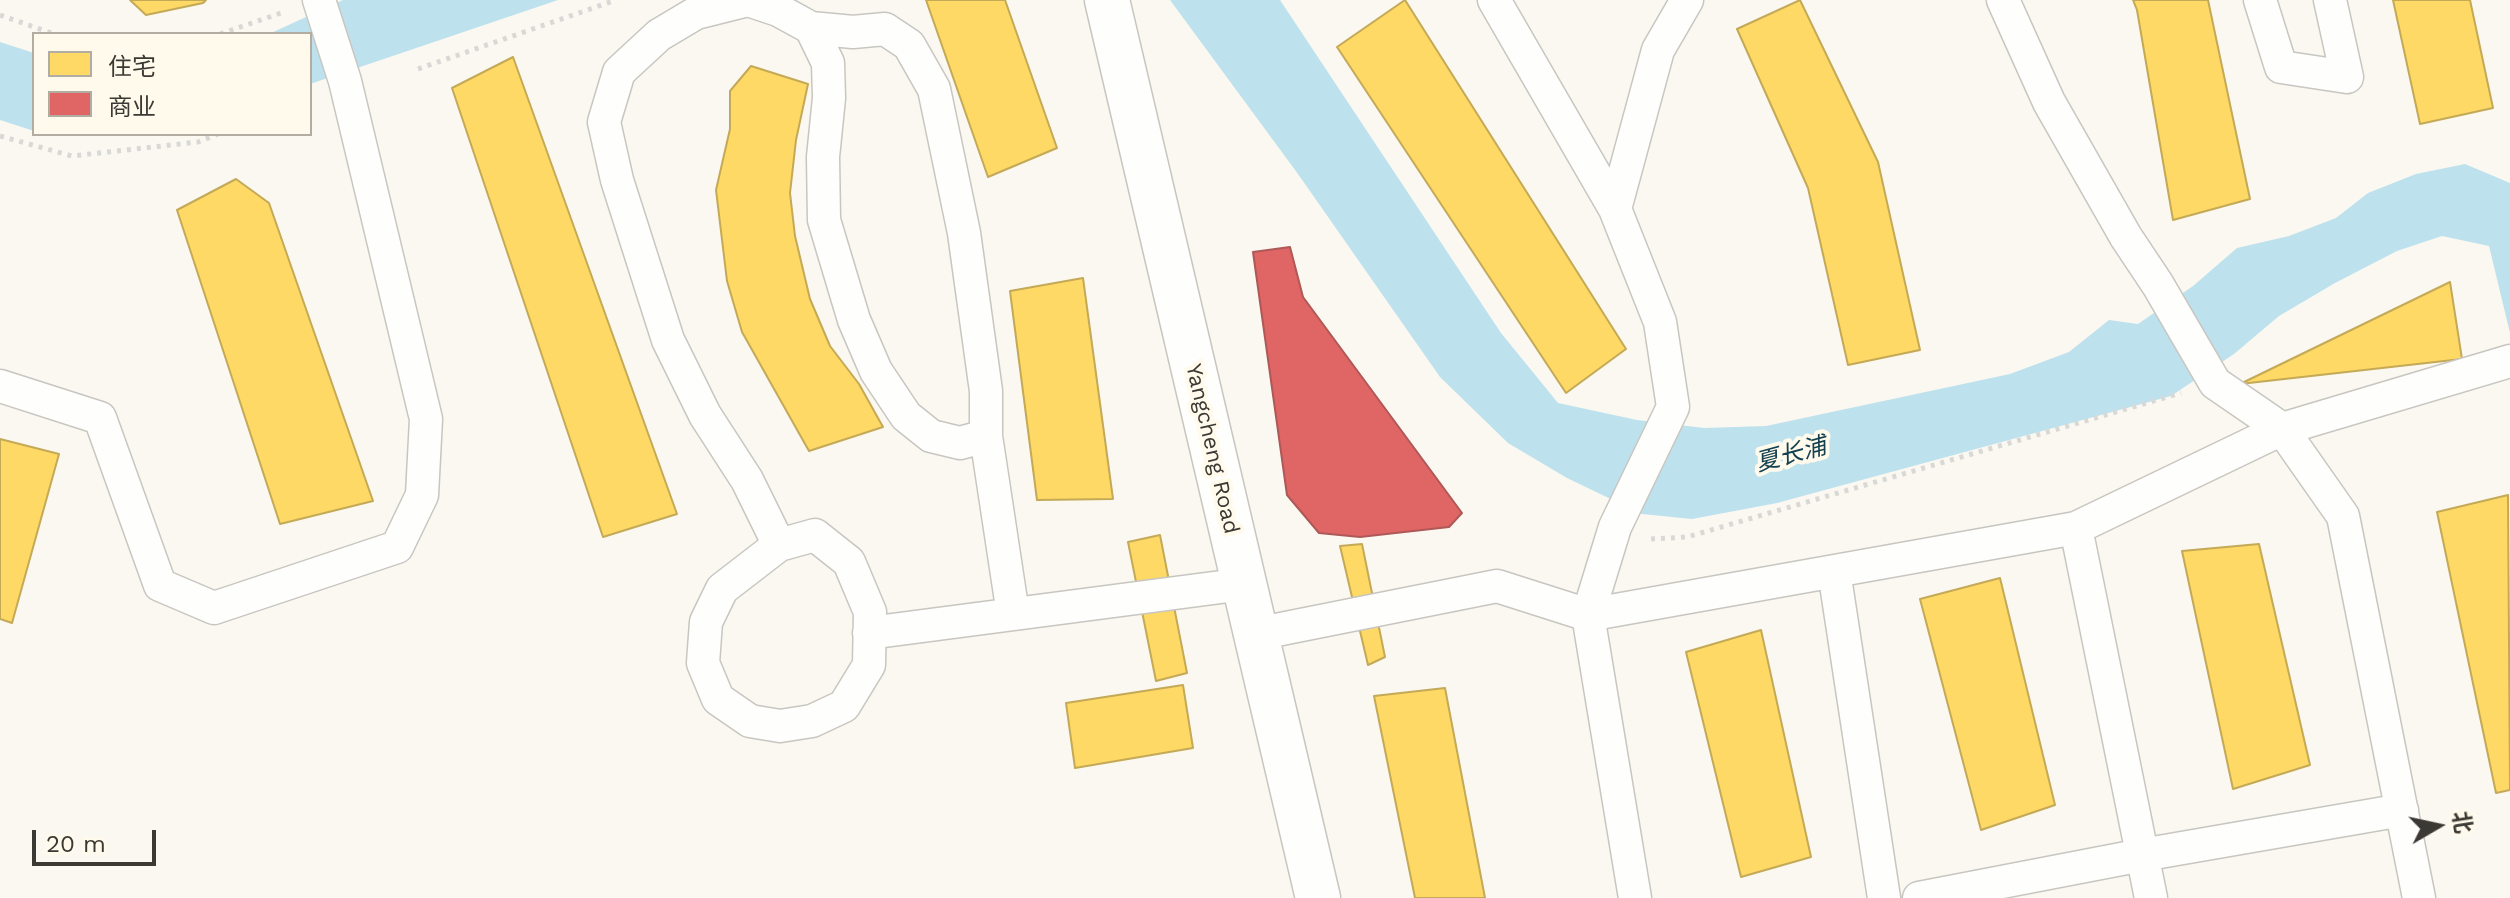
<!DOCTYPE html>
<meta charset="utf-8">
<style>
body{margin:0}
#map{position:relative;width:2510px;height:898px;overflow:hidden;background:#faf8f0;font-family:"Work Sans","Noto Sans SC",sans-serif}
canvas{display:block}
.legend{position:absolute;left:32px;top:32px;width:280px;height:104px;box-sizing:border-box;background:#fffaeb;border:2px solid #b1ada2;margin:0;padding:10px 14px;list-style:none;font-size:24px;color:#3b3934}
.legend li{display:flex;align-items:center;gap:16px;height:40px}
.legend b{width:40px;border:2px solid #b1ada2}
.north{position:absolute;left:2398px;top:786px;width:80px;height:80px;-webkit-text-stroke:6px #fffaeb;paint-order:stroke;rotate:81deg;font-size:22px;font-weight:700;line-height:32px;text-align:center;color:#3b3934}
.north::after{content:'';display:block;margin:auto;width:28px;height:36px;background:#3b3934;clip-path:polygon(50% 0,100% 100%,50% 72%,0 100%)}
.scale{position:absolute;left:32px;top:830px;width:124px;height:36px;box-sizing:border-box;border:4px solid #3b3934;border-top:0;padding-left:10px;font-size:24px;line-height:28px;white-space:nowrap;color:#3b3934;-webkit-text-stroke:6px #fffaeb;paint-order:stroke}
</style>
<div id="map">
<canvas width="2510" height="898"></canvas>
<ul class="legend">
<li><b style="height:22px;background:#ffd966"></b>住宅</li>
<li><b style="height:22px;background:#e06666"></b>商业</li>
</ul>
<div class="north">北</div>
<div class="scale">20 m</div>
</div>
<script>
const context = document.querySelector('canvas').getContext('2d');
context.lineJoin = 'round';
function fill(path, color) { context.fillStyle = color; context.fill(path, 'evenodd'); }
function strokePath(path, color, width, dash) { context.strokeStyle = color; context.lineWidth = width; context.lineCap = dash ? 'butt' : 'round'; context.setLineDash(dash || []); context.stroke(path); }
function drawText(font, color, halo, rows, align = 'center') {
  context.font = font + ' "Work Sans","Noto Sans SC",sans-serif'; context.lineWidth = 8; context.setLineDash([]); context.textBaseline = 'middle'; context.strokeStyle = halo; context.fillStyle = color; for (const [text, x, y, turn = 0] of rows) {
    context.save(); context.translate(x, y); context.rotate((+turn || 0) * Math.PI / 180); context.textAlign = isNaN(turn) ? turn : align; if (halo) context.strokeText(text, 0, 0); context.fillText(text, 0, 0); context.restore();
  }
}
const water = new Path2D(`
 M343,0h215l-248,84v-50h-41z
 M1170,0h110l221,333 57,70 79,17 67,8 62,-2 244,-52 59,-22 40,-32 29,4 55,-38 44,-38 52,-12 47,-18 32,-25 48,-19 49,-10 45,19v150l-21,-87 -47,-10 -45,15 -62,32 -56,33 -45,38 -63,42 -394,107 -85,16 -50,-5 -75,-36 -59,-35 -68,-66 -142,-203z
 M0,42l34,11v78l-34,-11z`);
const homes = new Path2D(`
 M130,0h76l-3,3 -57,12z
 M926,0h79l52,148 -69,29z
 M1405,0l221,349 -60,44 -229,-346z
 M1800,0l78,162 42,188 -72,15 -40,-177 -71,-159z
 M2133,0h75l42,199 -77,21 -36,-210z
 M2393,0h77l23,108 -73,16z
 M513,57l164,457 -74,23 -151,-449z
 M751,66l57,18 -12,56 -6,53 5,43 15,63 20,47 29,38 24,43 -74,24 -67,-119 -15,-51 -11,-91 14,-61v-38z
 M236,179l33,24 104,298 -93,23 -103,-314z
 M1083,278l30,221 -76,1 -27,-209z
 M2450,282l12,77 -222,25z
 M0,439l59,15 -47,169 -12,-4z
 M2508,495l2,295 -14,3 -59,-281z
 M1160,535l27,138 -31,8 -28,-139z
 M1362,544l23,113 -17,8 -28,-119z
 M2259,544l51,221 -77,24 -51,-238z
 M2000,578l55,227 -74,25 -61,-231z
 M1761,630l50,227 -70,20 -55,-225z
 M1183,685l10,63 -118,20 -9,-65z
 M1445,688l40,210h-70l-41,-202z`);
const shops = new Path2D(`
 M1290,247l13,50 159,216 -13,14 -89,10 -41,-4 -32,-38 -34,-243z`);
const path = new Path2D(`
 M0,15l54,19
 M220,34l64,-22
 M418,69l198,-69
 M0,136l72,20 126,-14 20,-8
 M1651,539l36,-2 494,-144`);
const street = new Path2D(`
 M748,0l30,10 33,18 17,35 1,35 -6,59 1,63 30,100 22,51 30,45 25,20 29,7 26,-7v-45l-22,-158 -30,-144 -25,-44 -24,-16 -32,3 -42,-4
 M748,0l-52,13 -37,22 -40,37 -15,50 13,58 51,160 37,75 42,65 32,65
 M1494,0l121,209
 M2003,0l46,102 77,135 32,48 57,98 67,46 61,87 76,382
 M2260,0l21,67 66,10 -17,-77
 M0,386l100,32 60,167 54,23 183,-61 25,-52 4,-76 -81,-338 -26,-81
 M986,436l27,178
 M2076,528l75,370
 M815,535l34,27 21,50 -1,53 -25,41 -32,15 -32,5 -30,-5 -32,-22 -15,-36 3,-41 16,-33 57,-44z
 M1834,571l50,327
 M869,633l375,-49
 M1256,634l241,-48 91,29 488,-87 206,-99 228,-68
 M1635,898l-47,-283 27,-88 58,-120 -13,-85 -45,-113 43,-159 29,-50
 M1919,898l223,-43 260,-45`);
const secondary = new Path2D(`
 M1107,0l211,898`);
const streetNames = [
 ["Yangcheng Road",1212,449,77]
];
const waterNames = [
 ["夏长浦",1791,455,-15]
];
fill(water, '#bee1ee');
fill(homes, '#ffd966');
strokePath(homes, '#c4a957', 2);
fill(shops, '#e06666');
strokePath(shops, '#ae5857', 2);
strokePath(street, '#c8c6c0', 35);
strokePath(secondary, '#c8c6c0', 47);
strokePath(path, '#d8d8d6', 5, [4, 6]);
strokePath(street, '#fefefd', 32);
strokePath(secondary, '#fefefd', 44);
drawText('22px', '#3b3934', '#fffaeb', streetNames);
drawText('italic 24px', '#144050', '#fffaeb', waterNames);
</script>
